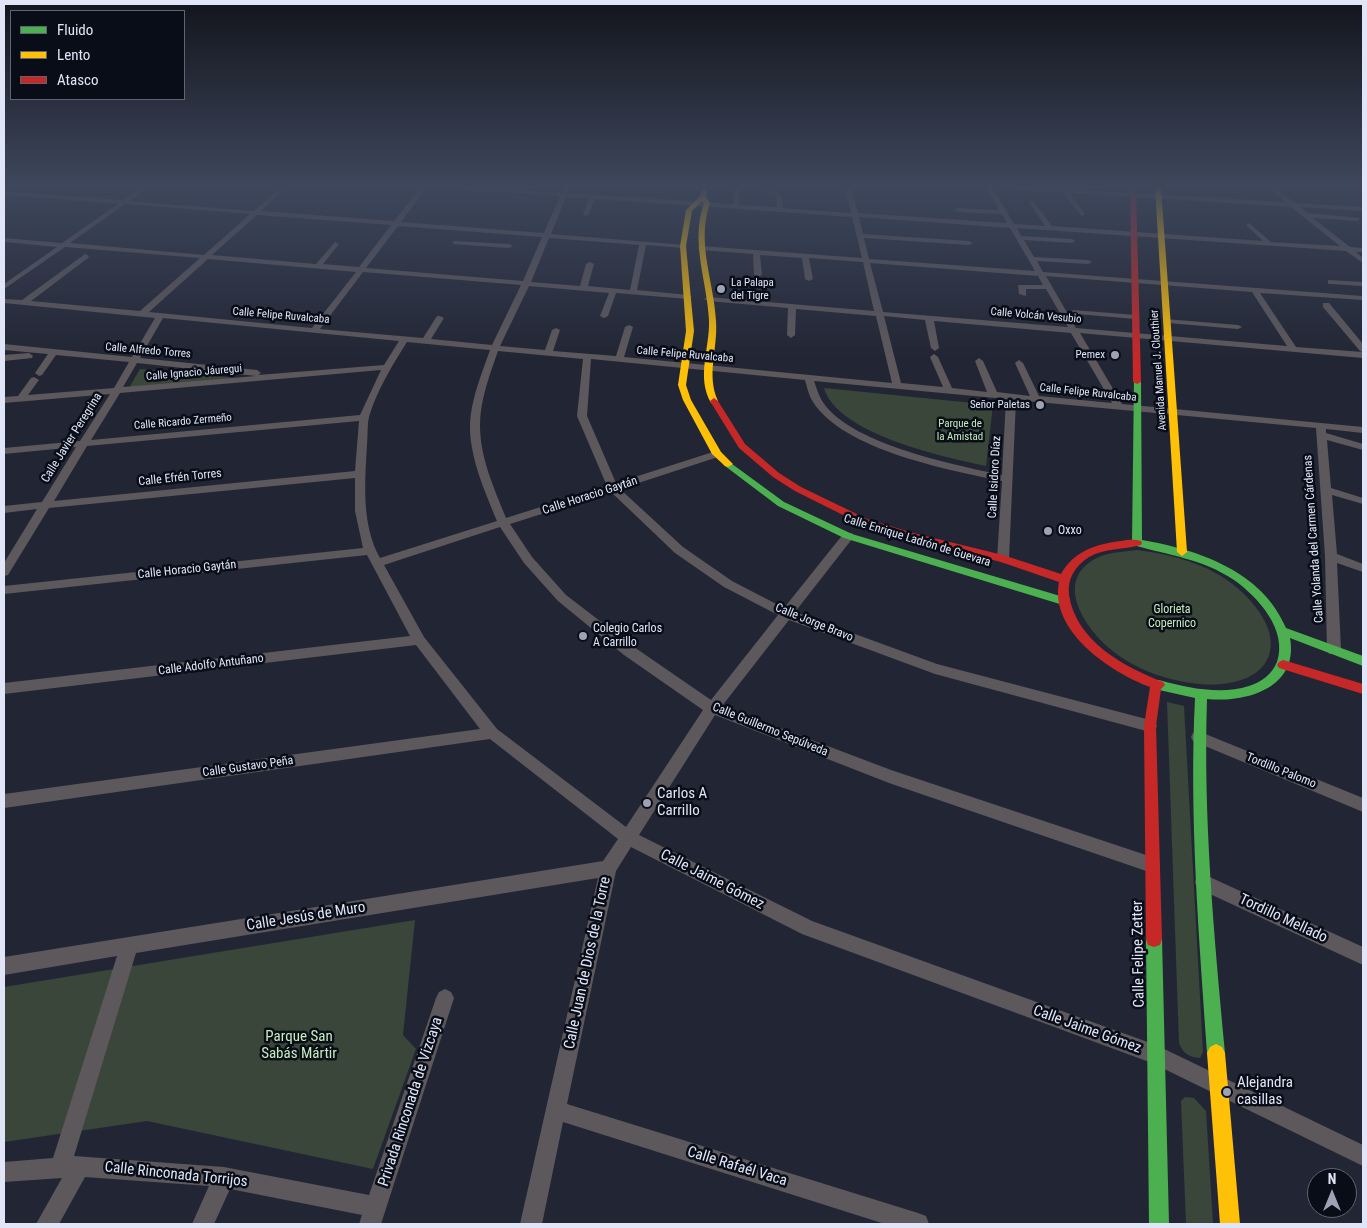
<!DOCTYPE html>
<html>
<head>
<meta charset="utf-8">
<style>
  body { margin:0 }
  #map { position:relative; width:1367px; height:1228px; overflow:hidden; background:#222634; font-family:"Roboto Condensed",sans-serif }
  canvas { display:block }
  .frame { position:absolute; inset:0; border:5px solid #e0e6f7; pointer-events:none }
  .legend { position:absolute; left:10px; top:10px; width:175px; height:90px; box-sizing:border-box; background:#090d18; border:1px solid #5f6471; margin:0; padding:6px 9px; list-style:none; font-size:15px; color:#e0e6f7 }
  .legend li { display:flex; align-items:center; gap:10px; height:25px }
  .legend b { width:25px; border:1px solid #5f6471 }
  .north { position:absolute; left:1307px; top:1168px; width:50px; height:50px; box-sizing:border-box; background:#090d18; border:1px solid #5f6471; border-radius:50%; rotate:0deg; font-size:14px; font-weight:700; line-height:20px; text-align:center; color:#e0e6f7 }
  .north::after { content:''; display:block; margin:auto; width:18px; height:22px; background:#9ea3b3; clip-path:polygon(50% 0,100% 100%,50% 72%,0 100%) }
</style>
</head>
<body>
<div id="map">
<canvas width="1367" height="1228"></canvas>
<div class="frame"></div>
<ul class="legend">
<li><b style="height:6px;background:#4caf50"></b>Fluido</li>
<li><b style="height:6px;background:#ffc107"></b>Lento</li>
<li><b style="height:6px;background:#c62828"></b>Atasco</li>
</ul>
<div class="north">N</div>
</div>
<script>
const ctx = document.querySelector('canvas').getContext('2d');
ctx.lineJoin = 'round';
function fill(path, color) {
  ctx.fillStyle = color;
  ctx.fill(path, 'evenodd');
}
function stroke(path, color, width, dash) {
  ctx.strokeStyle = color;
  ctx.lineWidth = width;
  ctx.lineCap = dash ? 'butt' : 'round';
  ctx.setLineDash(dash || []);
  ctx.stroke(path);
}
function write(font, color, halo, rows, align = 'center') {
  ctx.font = font + ' "Roboto Condensed",sans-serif';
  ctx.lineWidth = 5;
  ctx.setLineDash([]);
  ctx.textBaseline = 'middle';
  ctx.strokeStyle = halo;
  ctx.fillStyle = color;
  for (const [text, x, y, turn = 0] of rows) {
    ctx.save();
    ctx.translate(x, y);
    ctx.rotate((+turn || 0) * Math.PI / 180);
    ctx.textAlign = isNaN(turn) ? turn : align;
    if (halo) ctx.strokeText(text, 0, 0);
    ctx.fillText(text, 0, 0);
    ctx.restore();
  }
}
fill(new Path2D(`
  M 140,369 L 237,378 L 129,388 Z
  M 824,388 L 993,405 L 986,466 C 944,457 837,434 824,388 Z
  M 1137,550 C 1176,555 1216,566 1244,594 C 1296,645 1268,690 1199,684 C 1168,681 1133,669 1109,648 C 1085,627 1055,583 1093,560 C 1106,552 1123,552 1137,550 Z
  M 1167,702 L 1184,706 L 1203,1052 L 1200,1058 C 1188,1057 1183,1053 1179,1043 Z
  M 415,920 L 403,1035 L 416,1049 L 373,1169 L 147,1121 L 4,1142 L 4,987 Z
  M 1185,1097 L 1194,1098 L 1206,1111 L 1213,1224 L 1186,1224 L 1181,1101 Z`), '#3a463a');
fill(new Path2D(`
  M 142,187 L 149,187 L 130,201 L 254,211 L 281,187 L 287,187 L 261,211 L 394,221 L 421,187 L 427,187 L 401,222 L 544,233 L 560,196 L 454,189 L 451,187 L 476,187 L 562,193 L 564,187 L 570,187 L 568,193 L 733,204 L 734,189 L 737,187 L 740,189 L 739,205 L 777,207 L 776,196 L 764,193 L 766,190 L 781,194 L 783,208 L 851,213 L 845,187 L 851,187 L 858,213 L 1007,223 L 1002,214 L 957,212 L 954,210 L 957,208 L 999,210 L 986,187 L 992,187 L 1014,224 L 1045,226 L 1029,202 L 1032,200 L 1052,226 L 1263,241 L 1247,226 L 1246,225 L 1249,223 L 1271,242 L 1340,246 L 1291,207 L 1069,193 L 1085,214 L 1082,216 L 1062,192 L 1004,189 L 1001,187 L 1059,188 L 1058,187 L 1064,187 L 1066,189 L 1286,202 L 1268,187 L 1274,187 L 1295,203 L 1363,207 L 1363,211 L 1300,207 L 1308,213 L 1359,218 L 1359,220 L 1357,221 L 1313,218 L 1350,247 L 1363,248 L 1363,252 L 1356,252 L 1363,258 L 1363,263 L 1346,251 L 1017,228 L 1021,236 L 1072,239 L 1075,241 L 1072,243 L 1024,240 L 1034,257 L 1088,260 L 1092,262 L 1088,264 L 1037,261 L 1043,272 L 1363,296 L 1363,300 L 1260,293 L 1296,347 L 1363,352 L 1363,358 L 1080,333 L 1122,404 L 1363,427 L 1363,433 L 1326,429 L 1326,433 L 1363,444 L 1363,450 L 1327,440 L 1331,488 L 1363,498 L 1363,504 L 1332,495 L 1337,554 L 1363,564 L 1363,572 L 1337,563 L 1341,650 L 1339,654 L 1329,654 L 1327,650 L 1325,556 L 1316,428 L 1016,400 L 1009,559 L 1003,563 L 997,559 L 1002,481 C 948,470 844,450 813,402 C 809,396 807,387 805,380 L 591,359 L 587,416 L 616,483 L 713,452 L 721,452 L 721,456 L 620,489 L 683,547 L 732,581 L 784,608 L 844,533 L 852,533 L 854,536 L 852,539 L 795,612 L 937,664 L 1150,720 L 1155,722 L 1157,726 L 1155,730 L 1150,732 L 935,674 L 789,620 L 722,706 L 891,770 L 1158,859 L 1160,865 L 1158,871 L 1152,873 L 889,783 L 715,715 L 639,835 L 812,921 L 1156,1045 L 1363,1145 L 1363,1166 L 1152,1063 L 802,934 L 631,847 L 616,871 L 567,1104 L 918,1213 L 926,1216 L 929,1224 L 885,1224 L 563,1122 L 542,1224 L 520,1224 L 598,878 L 136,953 L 74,1156 L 224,1167 L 369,1195 L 436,998 L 439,992 L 445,989 L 451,992 L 454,998 L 381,1224 L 359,1224 L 362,1215 L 230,1189 L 214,1224 L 192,1224 L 209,1186 L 85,1177 L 59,1224 L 36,1224 L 62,1178 L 4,1182 L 4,1162 L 53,1158 L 117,956 L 4,975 L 4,957 L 603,861 L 618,839 L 490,739 L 4,808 L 4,794 L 480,729 L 416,645 L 4,694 L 4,683 L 410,636 L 367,555 L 4,594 L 4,586 L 363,548 L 355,511 L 355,478 L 49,508 L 8,575 L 4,576 L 4,563 L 37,509 L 4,513 L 4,506 L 42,502 L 76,447 L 4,454 L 4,448 L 80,441 L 110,394 L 4,403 L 4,397 L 18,396 L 31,378 L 34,377 L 39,380 L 28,395 L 114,388 L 129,362 L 56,355 L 42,375 L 39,376 L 35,373 L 48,354 L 4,350 L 4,344 L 132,357 L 155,318 L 4,303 L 4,299 L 22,300 L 85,254 L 89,256 L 88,258 L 31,301 L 140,311 L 200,258 L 65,247 L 4,289 L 4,284 L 57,247 L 4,242 L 4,238 L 62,243 L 118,204 L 4,195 L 4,191 L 123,200 ZM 566,197 L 589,198 L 583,214 L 586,216 L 589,214 L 595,199 L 852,217 L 862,258 L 701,246 L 697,248 L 701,250 L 753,254 L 754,275 L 758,277 L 762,275 L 760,255 L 802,258 L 805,279 L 809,281 L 813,279 L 809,258 L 863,262 L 874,311 L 708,297 L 704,299 L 708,301 L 788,308 L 787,335 L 791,338 L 795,335 L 796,309 L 876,316 L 892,383 L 624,357 L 633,327 L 629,325 L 625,327 L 616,356 L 553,351 L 560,330 L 556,328 L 552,330 L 545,350 L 500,346 L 529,286 L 609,293 L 600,316 L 604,318 L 608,316 L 616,293 L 688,299 L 692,297 L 688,295 L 637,290 L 646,245 L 683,248 L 687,246 L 685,245 L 551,234 ZM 125,204 L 250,214 L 204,255 L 70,243 ZM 257,215 L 391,225 L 359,267 L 323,264 L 339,244 L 335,242 L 316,264 L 212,255 ZM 859,217 L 1010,228 L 1035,271 L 869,259 L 864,238 L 969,245 L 973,243 L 969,241 L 863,234 ZM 398,226 L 542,237 L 523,281 L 366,268 ZM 549,238 L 639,245 L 630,290 L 588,286 L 594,264 L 590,262 L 586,264 L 580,286 L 531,282 ZM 208,259 L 356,272 L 312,328 L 149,312 ZM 870,263 L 1038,276 L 1043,285 L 1018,285 L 1019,294 L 1026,296 L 1026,289 L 1046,289 L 1068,327 L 883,312 ZM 363,272 L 521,285 L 492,345 L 431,339 L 444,318 L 440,316 L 437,316 L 423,338 L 320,329 ZM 1046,276 L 1252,292 L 1287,346 L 1076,328 ZM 884,316 L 925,320 L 931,348 L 935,351 L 939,348 L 934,321 L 1071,333 L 1112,403 L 1039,396 L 1023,363 L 1019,360 L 1015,363 L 1030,396 L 997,392 L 983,361 L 979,358 L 975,361 L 987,392 L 952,388 L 938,357 L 934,354 L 930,357 L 943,387 L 901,383 ZM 163,318 L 399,341 L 384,365 L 258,375 L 261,373 L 257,370 L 140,358 ZM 407,342 L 490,350 C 482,373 471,399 470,424 C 469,456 485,492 497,521 L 380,558 C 361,524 365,482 367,444 C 368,436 367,426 369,417 C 376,392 393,364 407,342 ZM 498,351 L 583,359 L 577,416 L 607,486 L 506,518 C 494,488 480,458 480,425 C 480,400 490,374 498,351 ZM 137,363 L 256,376 L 123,387 ZM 381,370 L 360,415 L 91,440 L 120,393 ZM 814,381 L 1006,399 L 1002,475 C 955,465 845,443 821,399 C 818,394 816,386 814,381 ZM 359,421 L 355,471 L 54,501 L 87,446 ZM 611,492 L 675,553 L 724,587 L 778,615 L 711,700 L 634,647 L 566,595 L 532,557 L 510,524 ZM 500,527 L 524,563 L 558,601 L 624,655 L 703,710 L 626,827 L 497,729 L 424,637 L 384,565 Z
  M 633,187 L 655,187 L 656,188 L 653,190 Z
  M 455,241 L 509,244 L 513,246 L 509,248 L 453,244 L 453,242 Z
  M 1328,280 L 1363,282 L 1363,286 L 1331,284 L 1328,284 Z
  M 1323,303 L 1329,303 L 1363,344 L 1363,352 L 1360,351 L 1323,307 Z
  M 1073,310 L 1136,315 L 1140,317 L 1136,319 L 1076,314 L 1072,312 Z
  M 1165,319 L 1238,325 L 1242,327 L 1238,329 L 1168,323 L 1164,321 Z
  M 29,353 L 33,356 L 32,358 L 4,361 L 4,355 Z
  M 1198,731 L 1363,798 L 1363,812 L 1193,741 L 1191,737 L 1193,733 Z
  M 1203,874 L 1363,947 L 1363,965 L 1197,888 L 1195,882 L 1197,876 Z`), '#5d585c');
fill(new Path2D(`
  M 1134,380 L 1141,382 L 1142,540 C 1199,550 1262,571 1286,628 L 1363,656 L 1363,666 L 1290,638 C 1299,688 1246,703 1207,699 C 1203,818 1214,935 1225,1053 L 1222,1059 L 1216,1062 L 1210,1059 L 1207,1053 C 1199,935 1189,817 1195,698 L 1159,690 L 1155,688 L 1153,685 L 1155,682 L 1159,680 C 1187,688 1221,695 1249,686 C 1262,682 1272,674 1277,662 C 1288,630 1258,597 1234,580 C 1203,559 1168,555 1133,545 L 1132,543 Z
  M 728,461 L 784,502 L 852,534 L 1067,598 L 1069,601 L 1063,605 L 844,538 L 778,506 L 725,466 L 723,464 Z
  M 1154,931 L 1160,933 L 1162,939 L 1169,1224 L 1149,1224 L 1146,939 L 1148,933 Z`), '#4caf50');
fill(new Path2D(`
  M 1155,187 L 1161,187 L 1187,552 L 1182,556 L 1177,552 Z
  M 704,189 L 707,191 L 706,197 L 710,203 C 696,243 714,281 716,321 C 718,349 706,375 718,401 L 714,404 L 711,403 C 696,377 710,348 709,320 C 707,280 690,242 704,203 L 702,201 L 692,211 L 686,246 L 694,331 L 686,385 L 691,400 L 721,452 L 733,464 L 728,467 L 725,466 L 712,454 L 683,400 L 678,385 L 686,331 L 680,246 L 686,210 L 700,196 L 701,191 Z
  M 1216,1044 L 1222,1047 L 1225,1053 L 1240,1224 L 1220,1224 L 1207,1053 L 1210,1047 Z`), '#ffc107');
fill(new Path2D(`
  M 1130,187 L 1136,187 L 1141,382 L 1137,384 L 1133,382 Z
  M 714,398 L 718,401 L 745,444 L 779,473 L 801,487 L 867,519 L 913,533 L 1003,555 L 1061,574 C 1074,551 1096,544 1121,541 C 1127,540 1134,539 1141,541 L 1142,543 L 1141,545 C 1123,550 1105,548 1089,557 C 1075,566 1067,579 1069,595 C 1076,641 1124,667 1163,682 L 1165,685 L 1161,689 L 1156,726 L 1162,939 L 1160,945 L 1154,947 L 1148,945 L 1146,939 L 1144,726 L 1150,687 C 1110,672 1049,631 1059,582 L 1001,562 L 911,539 L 859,523 L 795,491 L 773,477 L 739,448 L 710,401 Z
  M 1283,660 L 1363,684 L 1363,694 L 1279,668 L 1277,665 L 1279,662 Z`), '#c62828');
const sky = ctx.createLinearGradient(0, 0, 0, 359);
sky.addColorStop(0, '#13151d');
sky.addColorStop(0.52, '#3e475c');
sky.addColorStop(1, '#3e475c00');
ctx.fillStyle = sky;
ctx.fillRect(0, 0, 1367, 359);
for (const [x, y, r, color] of [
  [721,289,5,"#9ea3b3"],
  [1115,355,5,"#9ea3b3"],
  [1040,405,5,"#9ea3b3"],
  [1048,531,5,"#9ea3b3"],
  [583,636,5,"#9ea3b3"],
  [647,803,5,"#9ea3b3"],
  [1227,1092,5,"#9ea3b3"]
]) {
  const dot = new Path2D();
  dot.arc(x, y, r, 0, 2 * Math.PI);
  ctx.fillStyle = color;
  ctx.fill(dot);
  stroke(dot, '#090d18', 2);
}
write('11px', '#e0e6f7', '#090d18', [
  ["La Palapa",731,283,"left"],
  ["del Tigre",731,296,"left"],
  ["Pemex",1105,355],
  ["Señor Paletas",1030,405]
], 'right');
write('11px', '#e0e6f7', '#090d18', [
  ["Calle Felipe Ruvalcaba",281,316,5],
  ["Calle Volcán Vesubio",1036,316,5],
  ["Calle Alfredo Torres",148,351,5],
  ["Calle Felipe Ruvalcaba",685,355,5],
  ["Avenida Manuel J. Clouthier",1159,370,-94],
  ["Calle Ignacio Jáuregui",194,373,-5],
  ["Calle Felipe Ruvalcaba",1088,393,6],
  ["Calle Ricardo Zermeño",183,422,-5]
]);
write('11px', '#c5eebb', '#090d18', [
  ["Parque de",960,424],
  ["la Amistad",960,437]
]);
write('12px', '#e0e6f7', '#090d18', [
  ["Calle Javier Peregrina",72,438,-58],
  ["Calle Isidoro Díaz",995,477,-87],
  ["Calle Efrén Torres",180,478,-6],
  ["Calle Horacio Gaytán",590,496,-18],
  ["Calle Yolanda del Carmen Cárdenas",1314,539,-94],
  ["Calle Enrique Ladrón de Guevara",917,541,17],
  ["Calle Horacio Gaytán",187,570,-6],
  ["Calle Jorge Bravo",814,623,22],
  ["Calle Adolfo Antuñano",211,665,-7],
  ["Calle Guillermo Sepúlveda",770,730,22],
  ["Calle Gustavo Peña",248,767,-8],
  ["Tordillo Palomo",1281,771,22]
]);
write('12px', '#e0e6f7', '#090d18', [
  ["Oxxo",1058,531],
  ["Colegio Carlos",593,629],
  ["A Carrillo",593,643]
], 'left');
write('12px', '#c5eebb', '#090d18', [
  ["Glorieta",1172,610],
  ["Copernico",1172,624]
]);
write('15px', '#e0e6f7', '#090d18', [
  ["Carlos A",657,794],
  ["Carrillo",657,811],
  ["Alejandra",1237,1083],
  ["casillas",1237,1100]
], 'left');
write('15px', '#e0e6f7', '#090d18', [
  ["Calle Jaime Gómez",712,880,27],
  ["Calle Jesús de Muro",306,917,-9],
  ["Tordillo Mellado",1283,919,25],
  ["Calle Felipe Zetter",1139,954,-91],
  ["Calle Juan de Dios de la Torre",588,963,-78],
  ["Calle Jaime Gómez",1087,1030,20],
  ["Privada Rinconada de Vizcaya",411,1102,-72],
  ["Calle Rafaél Vaca",737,1167,17],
  ["Calle Rinconada Torrijos",176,1175,6]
]);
write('15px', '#c5eebb', '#090d18', [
  ["Parque San",299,1037],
  ["Sabás Mártir",299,1054]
]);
</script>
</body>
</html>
